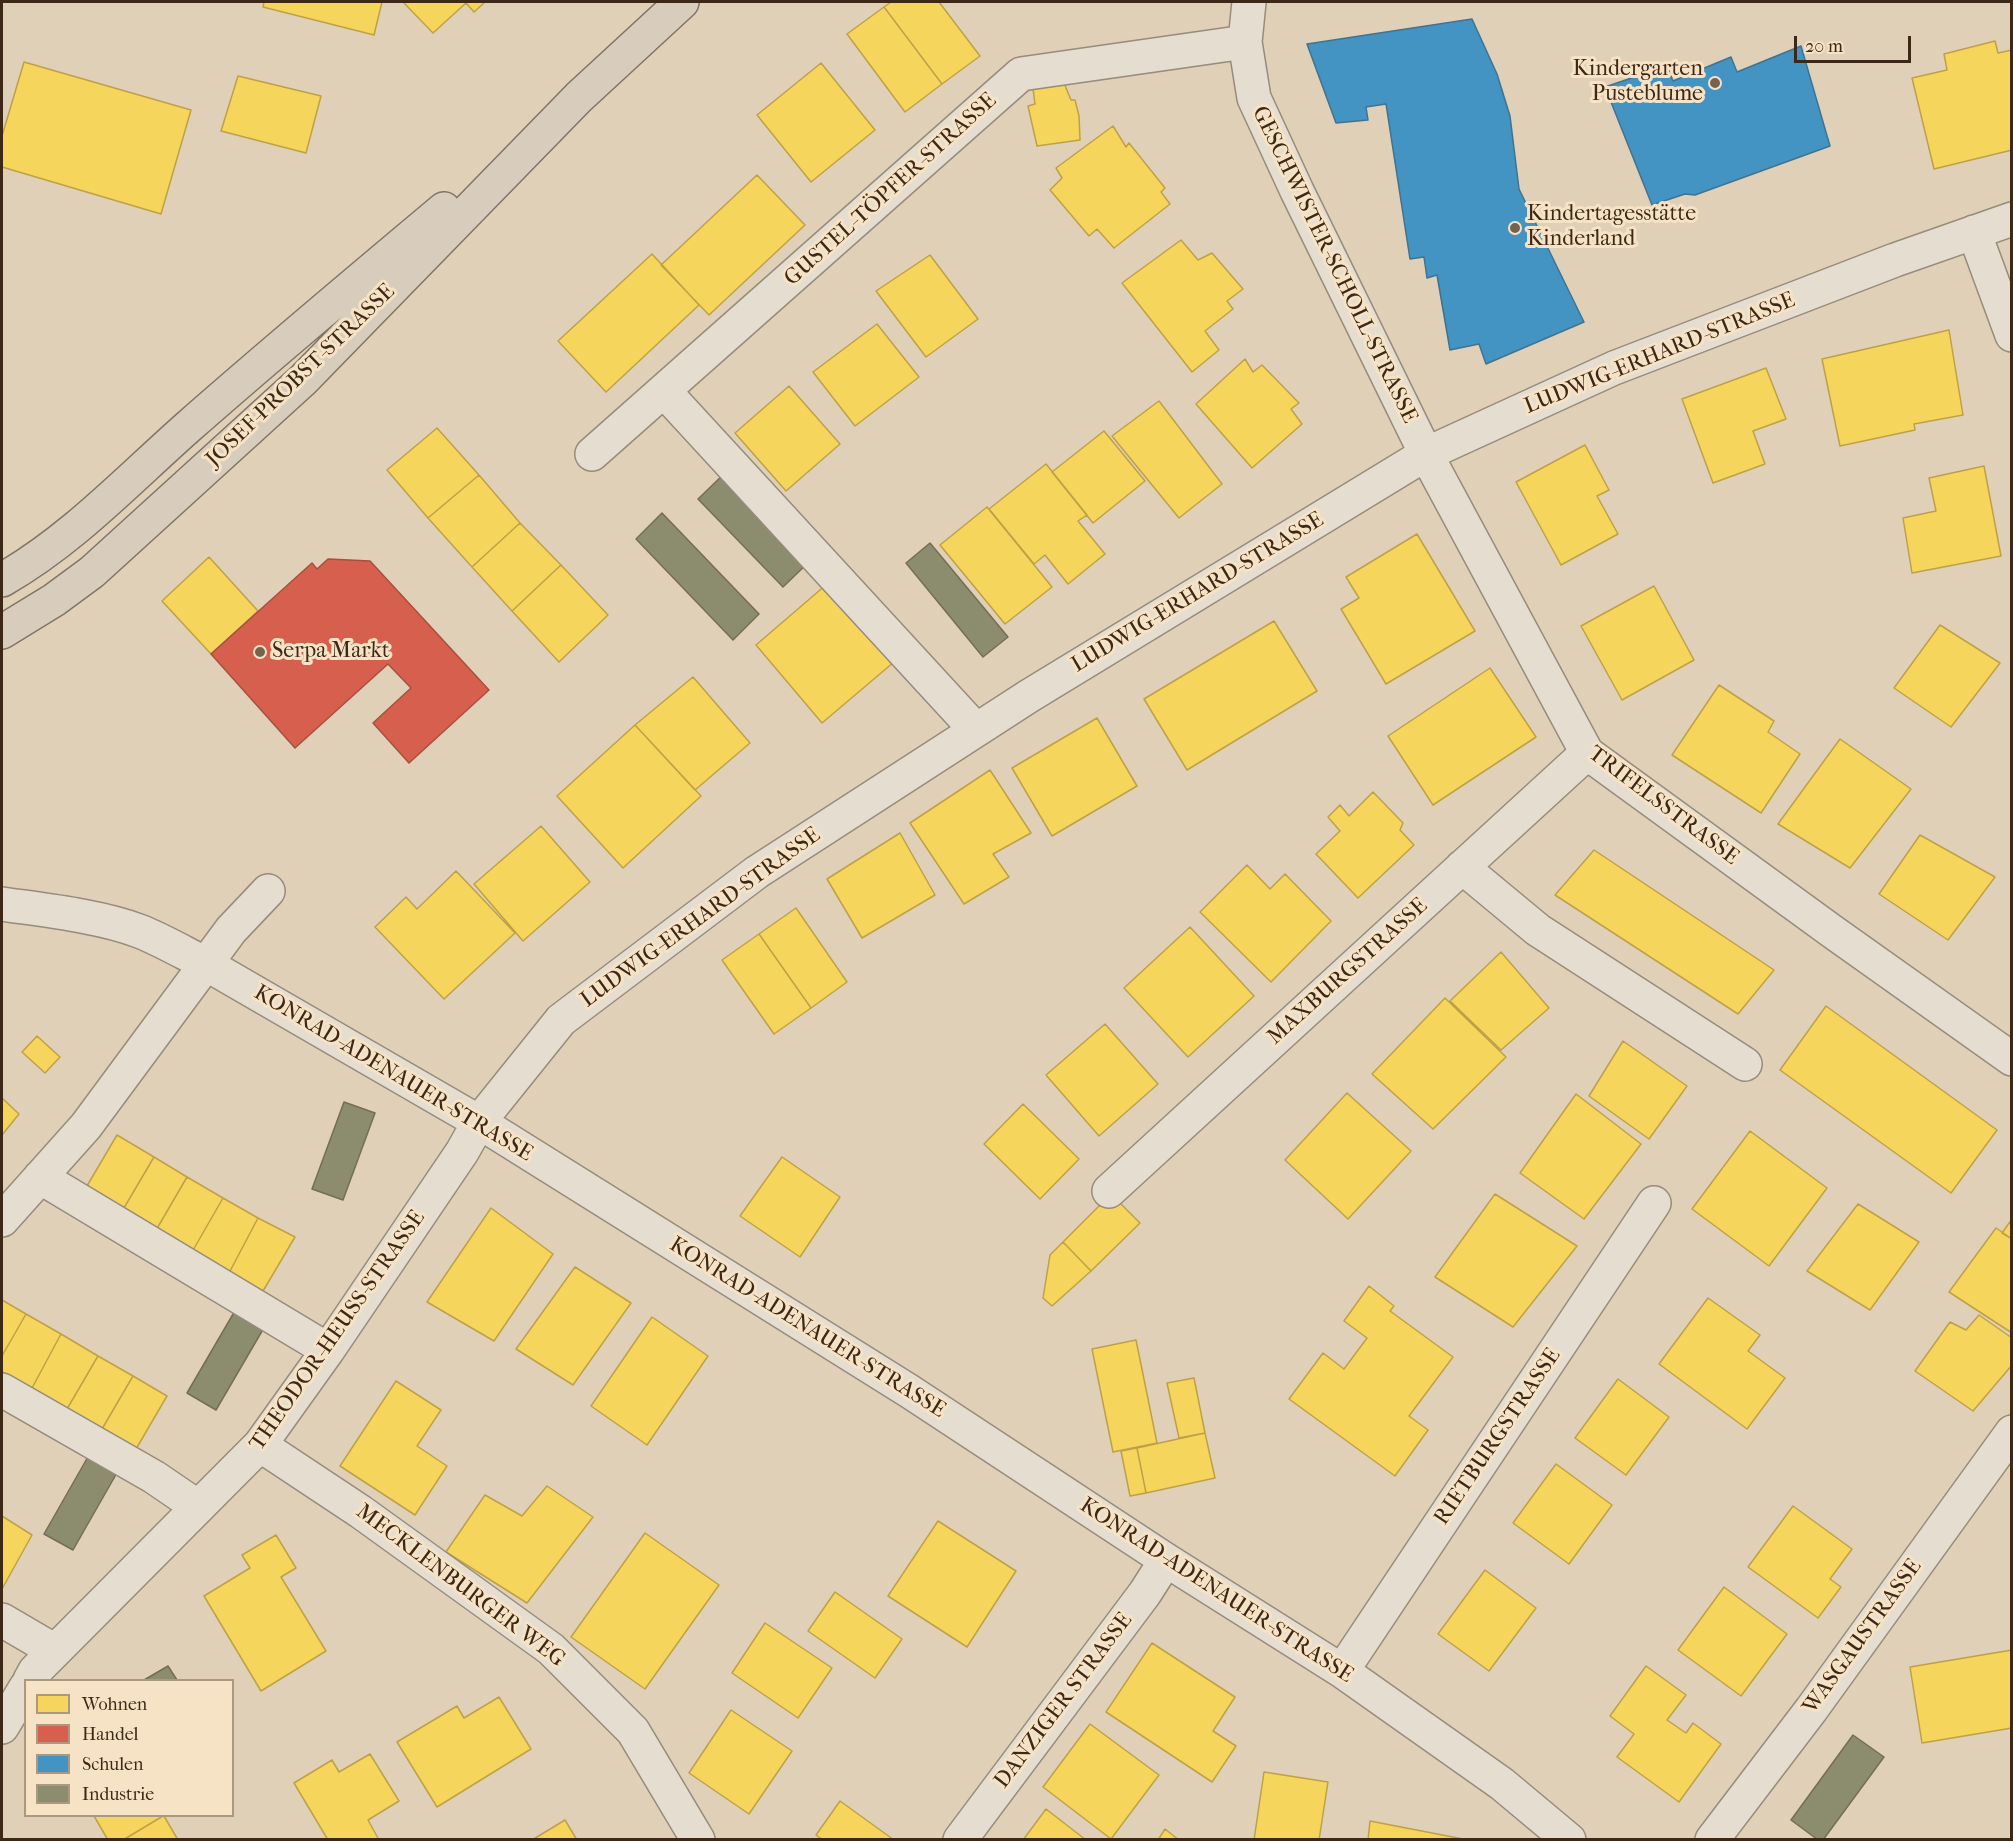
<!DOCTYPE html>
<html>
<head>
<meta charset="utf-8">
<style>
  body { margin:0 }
  #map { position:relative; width:2013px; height:1841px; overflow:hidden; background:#e0d0b7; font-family:"IM FELL French Canon",serif }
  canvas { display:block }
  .frame { position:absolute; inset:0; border:3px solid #3d2817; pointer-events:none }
  .legend { position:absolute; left:24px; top:1679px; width:210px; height:138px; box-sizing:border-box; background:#f6e2c5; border:2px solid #ac987f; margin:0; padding:8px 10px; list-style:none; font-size:18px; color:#3d2817 }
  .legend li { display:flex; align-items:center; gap:12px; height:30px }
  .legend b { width:30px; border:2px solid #ac987f }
  .scale { position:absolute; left:1794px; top:36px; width:117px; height:27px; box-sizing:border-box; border:3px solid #3d2817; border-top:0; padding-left:8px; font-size:18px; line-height:21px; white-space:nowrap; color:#3d2817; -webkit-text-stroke:4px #f6e2c5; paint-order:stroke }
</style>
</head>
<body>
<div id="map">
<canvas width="2013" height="1841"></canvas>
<div class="frame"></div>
<ul class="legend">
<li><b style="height:16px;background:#f6d55c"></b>Wohnen</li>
<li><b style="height:16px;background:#d6604d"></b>Handel</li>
<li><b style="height:16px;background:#4393c3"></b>Schulen</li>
<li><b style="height:16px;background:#8c8c6e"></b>Industrie</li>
</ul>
<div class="scale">20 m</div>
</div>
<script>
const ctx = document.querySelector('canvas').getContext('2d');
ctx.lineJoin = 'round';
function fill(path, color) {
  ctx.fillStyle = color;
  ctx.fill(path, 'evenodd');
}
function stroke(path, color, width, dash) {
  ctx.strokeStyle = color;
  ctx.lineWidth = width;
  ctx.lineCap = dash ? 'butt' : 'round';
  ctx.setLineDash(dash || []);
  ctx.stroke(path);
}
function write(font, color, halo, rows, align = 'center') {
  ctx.font = font + ' "IM FELL French Canon",serif';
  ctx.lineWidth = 6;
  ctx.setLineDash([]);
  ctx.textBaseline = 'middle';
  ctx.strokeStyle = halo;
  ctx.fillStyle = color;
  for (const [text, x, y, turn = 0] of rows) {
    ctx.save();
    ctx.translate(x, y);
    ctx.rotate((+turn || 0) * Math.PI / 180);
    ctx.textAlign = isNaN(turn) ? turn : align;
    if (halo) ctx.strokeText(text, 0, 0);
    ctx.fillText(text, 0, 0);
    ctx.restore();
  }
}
const homes = new Path2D(`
  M 264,2 L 382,2 L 374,35 L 263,7 Z
  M 403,2 L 485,2 L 474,12 L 466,3 L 433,33 Z
  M 891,2 L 939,2 L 980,56 L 942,84 L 884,7 Z
  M 884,7 L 942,84 L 905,112 L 847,34 Z
  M 1995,41 L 1998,53 L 2012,50 L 2012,150 L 1934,169 L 1912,78 L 1947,70 L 1944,54 Z
  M 24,62 L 191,110 L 161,214 L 2,167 L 2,136 Z
  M 821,63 L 875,130 L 811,182 L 757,115 Z
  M 238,76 L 321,96 L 306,153 L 221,131 Z
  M 1064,83 L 1071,100 L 1075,100 L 1079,116 L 1080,140 L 1037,146 L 1028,106 L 1035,104 L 1033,89 Z
  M 1113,126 L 1126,147 L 1129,143 L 1165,188 L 1161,192 L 1170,204 L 1114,248 L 1097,229 L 1089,236 L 1050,190 L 1062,178 L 1056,168 Z
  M 757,175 L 805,225 L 709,315 L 661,265 Z
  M 1181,240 L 1198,260 L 1212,253 L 1243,289 L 1227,301 L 1233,309 L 1205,331 L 1219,350 L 1192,372 L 1122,283 Z
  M 652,254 L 699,305 L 606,392 L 558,341 Z
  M 930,255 L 978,319 L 926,357 L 876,291 Z
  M 877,324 L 919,377 L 855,426 L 813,372 Z
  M 1949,330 L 1963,415 L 1914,424 L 1915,430 L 1840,446 L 1822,359 Z
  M 1245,359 L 1253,372 L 1262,365 L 1299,403 L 1291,409 L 1302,424 L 1252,468 L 1196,404 Z
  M 1766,368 L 1786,419 L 1753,431 L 1765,464 L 1713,483 L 1682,399 Z
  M 789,386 L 840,444 L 786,491 L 735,433 Z
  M 1159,401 L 1222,484 L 1179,518 L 1112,436 Z
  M 437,428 L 479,475 L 428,518 L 387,470 Z
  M 1104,431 L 1145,481 L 1093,523 L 1052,472 Z
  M 1585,445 L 1609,490 L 1597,496 L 1618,534 L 1561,565 L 1516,482 Z
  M 1046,464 L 1087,515 L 1078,521 L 1105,554 L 1068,584 L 1045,555 L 1034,564 L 989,509 Z
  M 1984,466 L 2001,556 L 1912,573 L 1903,518 L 1936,511 L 1929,478 Z
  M 479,475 L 520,523 L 472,567 L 428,518 Z
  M 987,507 L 1052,587 L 1005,624 L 940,545 Z
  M 520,523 L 561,565 L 512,611 L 472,567 Z
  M 1417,534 L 1475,631 L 1386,684 L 1341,609 L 1359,598 L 1346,577 Z
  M 209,557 L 258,611 L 211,654 L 162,601 Z
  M 561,565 L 608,615 L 559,662 L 512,611 Z
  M 827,584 L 894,662 L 822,723 L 756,645 Z
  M 1654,586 L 1694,660 L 1622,700 L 1581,626 Z
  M 1274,621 L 1317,691 L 1187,770 L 1144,699 Z
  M 1940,625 L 2000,663 L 1951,727 L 1894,688 Z
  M 1490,668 L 1536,737 L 1433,805 L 1388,736 Z
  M 693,677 L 750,743 L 695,790 L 635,725 Z
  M 1719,685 L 1774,721 L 1768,732 L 1800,754 L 1761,813 L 1672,755 Z
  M 1097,718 L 1137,786 L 1052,836 L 1012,768 Z
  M 635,725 L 701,796 L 623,868 L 557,796 Z
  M 1840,739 L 1911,789 L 1850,868 L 1778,824 Z
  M 990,770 L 1031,833 L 993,854 L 1009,877 L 964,904 L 910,823 Z
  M 1373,792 L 1403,823 L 1400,830 L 1414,845 L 1358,898 L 1316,854 L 1340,831 L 1328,817 L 1340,805 L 1349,816 Z
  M 541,826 L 590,882 L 523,941 L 474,884 Z
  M 900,833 L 935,895 L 862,938 L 827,879 Z
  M 1920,835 L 1995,877 L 1948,940 L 1879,894 Z
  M 1594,850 L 1774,970 L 1738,1014 L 1555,895 Z
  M 1247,865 L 1270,889 L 1285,874 L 1331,921 L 1271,982 L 1200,912 Z
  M 456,871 L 515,933 L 444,999 L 375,927 L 406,897 L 417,909 Z
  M 796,908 L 847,982 L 811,1008 L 759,934 Z
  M 1190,927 L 1254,996 L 1188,1057 L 1124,988 Z
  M 759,934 L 811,1008 L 774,1034 L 722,960 Z
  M 1501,952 L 1549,1008 L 1501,1050 L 1450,1001 Z
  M 1445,998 L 1506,1057 L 1433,1129 L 1372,1074 Z
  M 1826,1006 L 1997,1130 L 1951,1193 L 1780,1070 Z
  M 1105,1024 L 1158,1084 L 1099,1136 L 1046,1075 Z
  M 37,1036 L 60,1057 L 45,1073 L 22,1052 Z
  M 1623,1041 L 1687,1086 L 1649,1139 L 1589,1096 Z
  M 1347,1093 L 1411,1151 L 1348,1219 L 1285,1160 Z
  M 1576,1094 L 1641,1144 L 1584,1219 L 1520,1173 Z
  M 2,1098 L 19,1114 L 2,1135 Z
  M 1023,1104 L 1079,1159 L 1040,1199 L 984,1144 Z
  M 1750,1131 L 1827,1188 L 1769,1266 L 1692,1209 Z
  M 117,1135 L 154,1157 L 121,1213 L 84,1191 Z
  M 154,1157 L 187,1177 L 155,1232 L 121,1213 Z
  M 782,1157 L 840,1197 L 800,1257 L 740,1216 Z
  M 187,1177 L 223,1198 L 192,1252 L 155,1232 Z
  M 1111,1194 L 1140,1223 L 1091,1271 L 1063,1242 Z
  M 1495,1194 L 1577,1246 L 1513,1327 L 1435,1277 Z
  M 223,1198 L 258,1218 L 229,1273 L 192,1252 Z
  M 1858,1204 L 1919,1242 L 1870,1310 L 1807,1271 Z
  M 491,1208 L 553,1254 L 494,1341 L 427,1302 Z
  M 258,1218 L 295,1237 L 263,1291 L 229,1273 Z
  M 2012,1219 L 2012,1239 L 2002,1233 Z
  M 1996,1228 L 2012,1239 L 2012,1333 L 1949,1292 Z
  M 1063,1242 L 1091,1271 L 1052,1306 L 1043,1298 L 1050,1255 Z
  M 575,1267 L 631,1303 L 573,1385 L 516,1349 Z
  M 1369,1286 L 1394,1306 L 1390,1311 L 1453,1357 L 1409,1416 L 1428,1430 L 1395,1476 L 1289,1399 L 1323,1353 L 1344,1369 L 1367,1338 L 1344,1321 Z
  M 1708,1298 L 1760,1335 L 1748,1351 L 1785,1378 L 1747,1429 L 1659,1364 Z
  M 2,1300 L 26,1314 L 2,1356 Z
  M 26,1314 L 61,1334 L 32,1388 L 2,1372 L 2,1356 Z
  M 1979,1315 L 2012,1338 L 2012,1365 L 1973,1411 L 1915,1371 L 1950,1322 L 1966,1330 Z
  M 652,1317 L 708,1356 L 647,1445 L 591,1406 Z
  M 61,1334 L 98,1356 L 67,1409 L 32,1388 Z
  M 1136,1340 L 1157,1443 L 1113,1452 L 1092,1349 Z
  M 98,1356 L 133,1376 L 102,1429 L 67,1409 Z
  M 133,1376 L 167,1396 L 136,1449 L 102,1429 Z
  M 1194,1378 L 1205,1433 L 1179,1438 L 1167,1383 Z
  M 1618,1379 L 1669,1417 L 1626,1475 L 1575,1438 Z
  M 396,1381 L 441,1410 L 417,1446 L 447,1466 L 415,1515 L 340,1466 Z
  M 1205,1433 L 1215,1478 L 1146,1493 L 1137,1448 Z
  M 1137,1448 L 1146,1493 L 1130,1496 L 1121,1451 Z
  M 1556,1464 L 1612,1505 L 1569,1564 L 1513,1523 Z
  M 547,1486 L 593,1517 L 527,1603 L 446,1552 L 485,1495 L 522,1516 Z
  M 1793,1506 L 1852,1549 L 1830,1579 L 1841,1587 L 1818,1618 L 1748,1567 Z
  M 2,1516 L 32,1535 L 2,1589 Z
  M 938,1521 L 1016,1571 L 967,1647 L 888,1596 Z
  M 645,1533 L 719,1585 L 645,1689 L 571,1637 Z
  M 276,1535 L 296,1568 L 281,1577 L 326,1651 L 261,1691 L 204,1596 L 250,1568 L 242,1555 Z
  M 1485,1570 L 1536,1608 L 1489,1671 L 1438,1634 Z
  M 1724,1587 L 1787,1634 L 1741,1696 L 1678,1650 Z
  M 835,1592 L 902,1639 L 875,1678 L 808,1631 Z
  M 765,1623 L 832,1668 L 798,1718 L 732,1673 Z
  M 1152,1643 L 1235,1697 L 1213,1731 L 1236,1746 L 1212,1782 L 1106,1712 Z
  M 2012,1650 L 2012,1728 L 1922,1743 L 1910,1667 Z
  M 1646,1666 L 1686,1695 L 1667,1720 L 1686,1733 L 1693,1723 L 1721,1744 L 1679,1802 L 1617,1757 L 1634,1734 L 1610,1716 Z
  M 499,1697 L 531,1749 L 437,1807 L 397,1742 L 457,1706 L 464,1718 Z
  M 731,1710 L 792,1751 L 749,1814 L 689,1773 Z
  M 1090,1724 L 1159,1775 L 1111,1839 L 1043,1787 Z
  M 370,1754 L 399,1801 L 368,1820 L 379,1840 L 328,1840 L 294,1783 L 332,1760 L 339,1772 Z
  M 1264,1772 L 1328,1782 L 1319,1840 L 1254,1840 Z
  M 840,1801 L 894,1840 L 823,1840 L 816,1835 Z
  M 1046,1809 L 1086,1840 L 1023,1840 Z
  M 94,1816 L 163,1816 L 123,1840 L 108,1840 Z
  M 164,1816 L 178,1840 L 123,1840 L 163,1816 Z
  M 565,1820 L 577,1840 L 532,1840 Z
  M 1370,1821 L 1463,1839 L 1463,1840 L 1368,1840 Z
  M 1165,1829 L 1179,1840 L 1158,1840 Z`);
fill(homes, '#f6d55c');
stroke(homes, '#bea147', 1.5);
const shops = new Path2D(`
  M 328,559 L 370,561 L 489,690 L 409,763 L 373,723 L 411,688 L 388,664 L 295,748 L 211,654 L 312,563 L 317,569 Z`);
fill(shops, '#d6604d');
stroke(shops, '#a84f3d', 1.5);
const schools = new Path2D(`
  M 1472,19 L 1497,74 L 1510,116 L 1519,189 L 1584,322 L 1486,364 L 1479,344 L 1450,350 L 1437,275 L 1427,278 L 1424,257 L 1410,259 L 1386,104 L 1366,107 L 1368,120 L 1336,123 L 1307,44 Z
  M 1801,46 L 1830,146 L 1695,195 L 1685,194 L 1652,205 L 1605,87 L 1667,66 L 1673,81 L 1731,57 L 1737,72 Z`);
fill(schools, '#4393c3');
stroke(schools, '#41738f', 1.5);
const industry = new Path2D(`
  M 727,471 L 812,559 L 783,587 L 698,499 Z
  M 662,513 L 759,614 L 733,640 L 636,539 Z
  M 930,543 L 1008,637 L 983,657 L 906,563 Z
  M 344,1102 L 375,1113 L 343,1200 L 312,1189 Z
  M 236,1309 L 265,1326 L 216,1410 L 187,1393 Z
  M 89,1455 L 118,1471 L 73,1550 L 44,1534 Z
  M 168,1666 L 177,1680 L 144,1680 Z
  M 1853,1735 L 1884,1757 L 1823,1840 L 1818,1840 L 1791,1820 Z`);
fill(industry, '#8c8c6e');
stroke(industry, '#746e54', 1.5);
const minor = new Path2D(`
  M 1249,2 L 1245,42 L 1254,98 L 1297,191 L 1426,454 L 1587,753 L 1833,932 L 2012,1059
  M 1974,232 L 2012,335
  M 664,391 L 976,730
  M 592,454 L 1021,74 L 1245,42
  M 1462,867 L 1538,930 L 1745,1064
  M 2,904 C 43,910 100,916 139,931 C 162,940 184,953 206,964 L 479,1122 L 909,1391 L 1166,1560 L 1342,1671 L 1502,1784 L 1569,1840
  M 40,1177 L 328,1350
  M 1109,1191 L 1587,753
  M 2,1220 L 86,1126 L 231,930 L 268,891
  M 2,1390 L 154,1477 L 198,1507
  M 260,1445 L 361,1512 L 551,1649 L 633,1731 L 698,1840
  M 2,1620 L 55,1651
  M 1342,1671 L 1654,1203
  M 30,1680 L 35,1671 L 55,1651 L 260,1445 L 328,1350 L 462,1152 L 479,1122 L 561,1020 L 757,872 L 1029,696 L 1426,454 L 1614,368 L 1895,260 L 2012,219
  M 2,1727 L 26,1687
  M 960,1840 L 1145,1593 L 1166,1560
  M 1712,1840 L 1811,1710 L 2012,1432`);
const major = new Path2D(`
  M 2,580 C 72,540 127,481 188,427 C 272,353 358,281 444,209
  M 2,632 L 54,600 L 92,572 L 303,380 L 579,97 L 682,2`);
stroke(minor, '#978b7b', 36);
stroke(major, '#807466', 36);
stroke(minor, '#e5ddd0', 33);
stroke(major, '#d8cdbc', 33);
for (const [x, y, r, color] of [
  [1715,83,6,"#76634f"],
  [1515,228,6,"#76634f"],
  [260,652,6,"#76634f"]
]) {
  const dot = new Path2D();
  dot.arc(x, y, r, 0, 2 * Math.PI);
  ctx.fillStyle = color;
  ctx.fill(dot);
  stroke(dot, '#f6e2c5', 2);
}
write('22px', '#3d2817', '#f6e2c5', [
  ["Kindergarten",1703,70,"right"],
  ["Pusteblume",1703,95,"right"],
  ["Kindertagesstätte",1527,215],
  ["Kinderland",1527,240],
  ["Serpa Markt",272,652]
], 'left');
write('22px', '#3d2817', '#f6e2c5', [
  ["GUSTEL-TÖPFER-STRASSE",891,190,-42],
  ["GESCHWISTER-SCHOLL-STRASSE",1334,265,64],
  ["LUDWIG-ERHARD-STRASSE",1660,354,-22],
  ["JOSEF-PROBST-STRASSE",301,376,-44],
  ["LUDWIG-ERHARD-STRASSE",1198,593,-31],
  ["TRIFELSSTRASSE",1663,806,37],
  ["LUDWIG-ERHARD-STRASSE",701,918,-36],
  ["MAXBURGSTRASSE",1348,972,-42],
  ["KONRAD-ADENAUER-STRASSE",393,1074,31],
  ["KONRAD-ADENAUER-STRASSE",807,1328,32],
  ["THEODOR-HEUSS-STRASSE",338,1331,-55],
  ["RIETBURGSTRASSE",1498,1437,-56],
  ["MECKLENBURGER WEG",460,1586,37],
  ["KONRAD-ADENAUER-STRASSE",1216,1591,33],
  ["WASGAUSTRASSE",1863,1637,-54],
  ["DANZIGER STRASSE",1064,1701,-53]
]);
</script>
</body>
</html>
